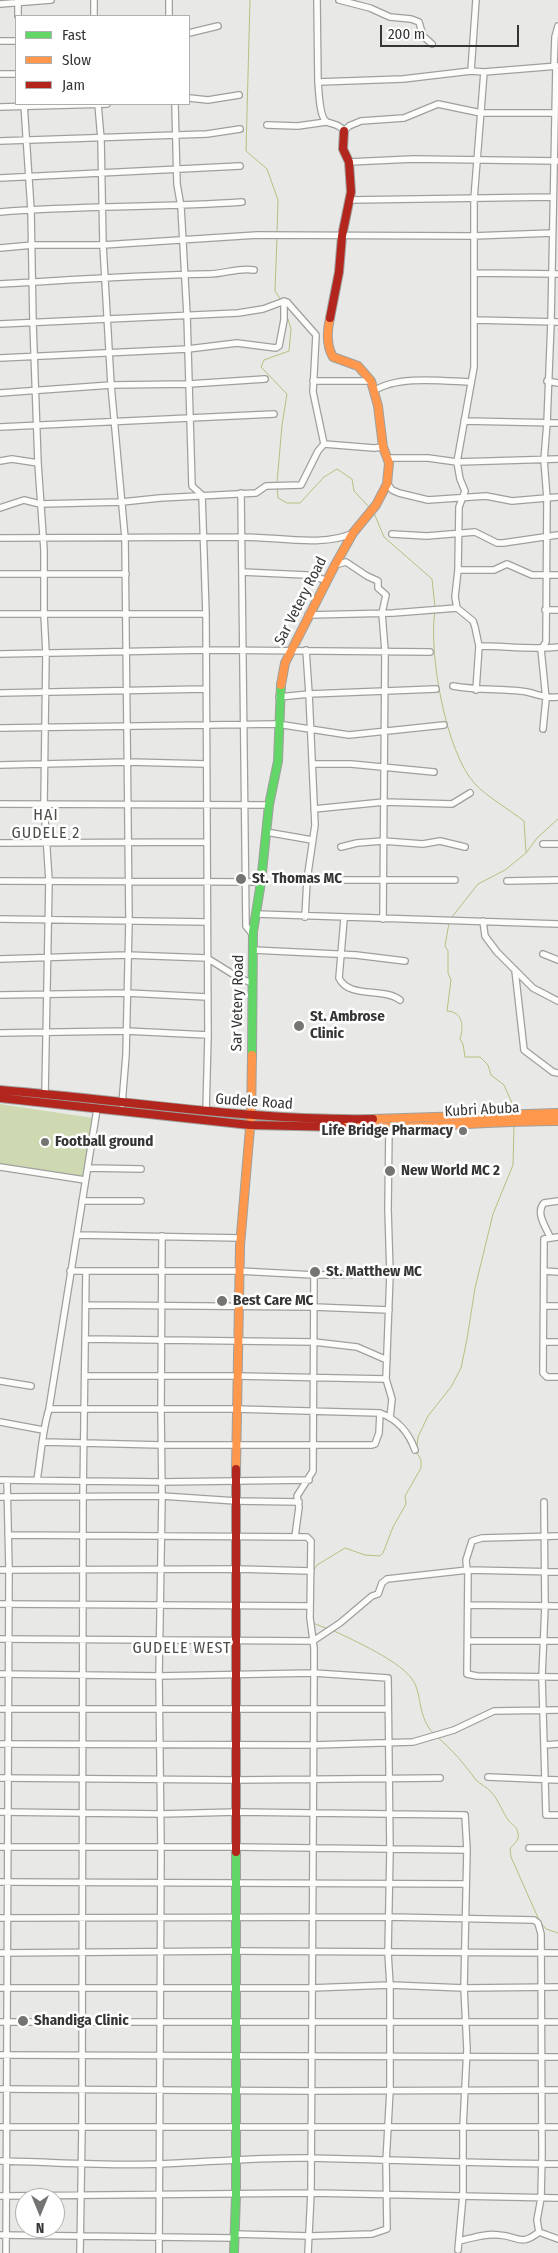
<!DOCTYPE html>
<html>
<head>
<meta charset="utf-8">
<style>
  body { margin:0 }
  #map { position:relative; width:558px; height:2253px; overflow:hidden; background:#e8e9e6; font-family:"Fira Sans Condensed",sans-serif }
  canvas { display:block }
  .legend { position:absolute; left:15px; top:15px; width:175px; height:90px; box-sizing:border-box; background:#fff; border:1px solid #aeafae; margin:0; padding:6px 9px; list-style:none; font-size:15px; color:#353634 }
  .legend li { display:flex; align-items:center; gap:10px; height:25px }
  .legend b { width:25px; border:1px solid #aeafae }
  .north { position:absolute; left:15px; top:2188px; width:50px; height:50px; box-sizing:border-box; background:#fff; border:1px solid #aeafae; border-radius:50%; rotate:180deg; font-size:14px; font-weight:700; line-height:20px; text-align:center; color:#353634 }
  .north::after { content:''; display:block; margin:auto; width:18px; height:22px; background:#747572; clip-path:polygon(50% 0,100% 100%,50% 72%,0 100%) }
  .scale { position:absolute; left:380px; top:25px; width:139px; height:22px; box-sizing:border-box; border:2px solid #353634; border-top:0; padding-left:6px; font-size:15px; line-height:18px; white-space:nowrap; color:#353634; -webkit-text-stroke:4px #fff; paint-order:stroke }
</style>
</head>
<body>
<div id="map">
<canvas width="558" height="2253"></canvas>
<ul class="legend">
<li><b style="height:6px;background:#63d668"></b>Fast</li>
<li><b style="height:6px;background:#ff974d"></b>Slow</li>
<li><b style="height:6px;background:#b3261e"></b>Jam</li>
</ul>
<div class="north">N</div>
<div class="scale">200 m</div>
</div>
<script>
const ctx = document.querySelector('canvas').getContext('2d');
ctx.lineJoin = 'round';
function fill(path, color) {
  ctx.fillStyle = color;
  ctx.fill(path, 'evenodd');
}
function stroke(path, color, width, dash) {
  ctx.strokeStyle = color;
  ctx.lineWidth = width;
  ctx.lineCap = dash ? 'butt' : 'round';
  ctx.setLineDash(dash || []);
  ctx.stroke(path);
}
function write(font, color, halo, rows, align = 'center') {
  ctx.font = font + ' "Fira Sans Condensed",sans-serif';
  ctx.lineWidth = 5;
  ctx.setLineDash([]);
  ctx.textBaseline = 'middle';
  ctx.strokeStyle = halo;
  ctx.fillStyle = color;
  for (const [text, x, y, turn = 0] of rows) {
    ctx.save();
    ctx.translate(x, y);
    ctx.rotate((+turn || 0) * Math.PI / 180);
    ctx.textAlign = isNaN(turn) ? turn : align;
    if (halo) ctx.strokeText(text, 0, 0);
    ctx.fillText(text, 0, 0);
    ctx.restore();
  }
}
fill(new Path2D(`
  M 0,1104 L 93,1118 L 83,1178 L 0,1165 Z`), '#ced9b1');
stroke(new Path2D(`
  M 250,0 L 246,151 L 267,169 L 278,200 L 277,233
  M 277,237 L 275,291 L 281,300
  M 277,483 L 282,425 L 287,394 L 261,367 L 264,360 L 289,351 L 291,329 L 287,316
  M 277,487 L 278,498 L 287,503 L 300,503 L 324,477 L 337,469 L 352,479 L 354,491 L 370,508
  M 374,513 L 384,537 L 432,579 L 435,607
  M 435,611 C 428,652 446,753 475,784 C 486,796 510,810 524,821 L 526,852
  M 452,917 L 478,884 L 505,870 L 526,853 L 537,838 L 558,819
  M 449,923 L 445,946 L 448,951 L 448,973 L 451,980 L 447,1011 C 463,1012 464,1026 460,1039 L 463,1044 L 465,1057 L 480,1057 L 488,1065 L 491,1075 L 504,1085 L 512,1103 L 512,1110
  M 417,1447 L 418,1437 L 428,1416 L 451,1387 L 461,1368 L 467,1339 L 475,1288 L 493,1214 L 513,1165 L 514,1127
  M 313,1571 L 317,1565 L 345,1548 L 365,1555 L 380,1556 L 383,1553 L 393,1527 L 406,1504 L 405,1496 L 421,1468 L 421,1460 L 416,1451
  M 313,1623 L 328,1629
  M 332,1630 C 353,1640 403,1662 414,1682 C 422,1697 418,1717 433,1733
  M 437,1737 C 452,1749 465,1765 476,1780 C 480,1784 487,1787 491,1792 C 499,1800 502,1812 509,1821 C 513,1825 517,1827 518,1833 C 520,1841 513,1844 510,1849 L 511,1857 L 539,1920
  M 541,1923 L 546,1929 L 558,1933`), '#b1c280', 1);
const street = new Path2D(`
  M 18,0 L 18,16
  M 94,0 L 94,16
  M 169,0 L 169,16
  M 317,0 L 318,82 L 403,79 L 471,71 L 484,72 L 558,66
  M 339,0 L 370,8 L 390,17 L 411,19 L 419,22 L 423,36 L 432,44
  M 0,4 L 51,0
  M 189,33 L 218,26
  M 0,41 L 16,41
  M 554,65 L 555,37 L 558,26
  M 471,71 L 476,0
  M 0,74 L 16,74
  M 318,82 C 319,90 319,118 327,122 C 334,125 339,124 344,131 L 349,126 L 361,121 L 404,118 L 438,104 L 481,113 L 555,113
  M 189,98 L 208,100 L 239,95
  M 24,104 L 31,210 L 33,323 L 38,463 L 44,550 L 44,614 L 46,653 L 44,804 L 49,881 L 45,1094
  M 98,104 L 101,139 L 103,245 L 111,385 L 125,538 L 129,920 L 126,1055 L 122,1104
  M 175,104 L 177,184 L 181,207 L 187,315 L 192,486 L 202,495 L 206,614 L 208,1036 L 206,1112
  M 0,107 L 107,104
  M 267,125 L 298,126 L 326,122
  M 0,141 L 207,134 L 240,129
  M 349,162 L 413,159 L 558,161
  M 0,178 L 240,166
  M 350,200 L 553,197
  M 0,212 C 80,205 161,208 242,202
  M 0,248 L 33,245 L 103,245 L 257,235 L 473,236 L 552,233
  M 474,273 L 558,274
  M 0,284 C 70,280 139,275 209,274 C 225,274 239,267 254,270
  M 474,320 L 558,322
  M 0,324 L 238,313 L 263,309 L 282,302 L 287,302 L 316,335 L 313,392 L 324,444 L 374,448 L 383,447
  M 0,358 L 188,349 L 237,343 L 276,348 L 279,346 L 284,320 L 284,301
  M 313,381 L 371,381
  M 547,381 L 558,383
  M 374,391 C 397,375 444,381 471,382
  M 0,393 L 111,385 L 189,384 L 265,379
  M 464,421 L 558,423
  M 0,427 L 274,414
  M 388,458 L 428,458 L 457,462 L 558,459
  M 0,461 L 12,459 L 38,463
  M 387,483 L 392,490 L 399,493 L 428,500 L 486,496 L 512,501 L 558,497
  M 241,493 L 246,926 L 253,935
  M 0,508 L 24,500 L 40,504 L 122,502 L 160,498 L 256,493 L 266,486 L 301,485 L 318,451 L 324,444
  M 392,534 L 427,536 L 475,532 L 497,543 L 503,543 L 558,535
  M 0,538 C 81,538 163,537 244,537 C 275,537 326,547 353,533
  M 335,565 L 346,562 L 367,576 L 378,581 L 378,588 L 386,595 L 382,613 L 385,651 L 383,919
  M 458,570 L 494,570 L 507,564 L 532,575 L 558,575
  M 242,572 L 306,575 L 326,580
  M 0,574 L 126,574
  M 545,610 L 558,610
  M 0,614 L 206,614
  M 308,615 L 393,613 L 457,608
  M 479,646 C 505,646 532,650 558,647
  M 0,654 L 205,650 L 430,652
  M 453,686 C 475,690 497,689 520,691 C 535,692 542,699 558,697
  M 476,690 L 479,646 L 475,627 L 473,621 L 457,608 L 455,597 L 458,570 L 459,507 L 465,491 L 460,479 L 457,462 L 474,367 L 474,199 L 484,72
  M 0,693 L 205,689
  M 279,697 L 309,694 L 306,650
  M 0,728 L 277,724 L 349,735 L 444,725
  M 543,729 L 546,699 L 541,649 L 546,642 L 547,498 L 544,460 L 547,423 L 551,322 L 556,66
  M 312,764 L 351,764 L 434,772
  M 0,765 L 128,762 L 206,764
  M 0,804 L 269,805
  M 314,809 L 384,802 L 452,804 L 470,793
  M 266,832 L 312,840
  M 0,843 L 207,842
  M 543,844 L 558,844
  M 341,847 L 357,843 L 383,841 L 423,844 L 440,841 L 465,847
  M 307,880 L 455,880
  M 0,881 L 261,882
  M 507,881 L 558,880
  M 256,914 L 558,924
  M 305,917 L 307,880 L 315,825 L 309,694 L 436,689
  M 0,919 L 207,922
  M 344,919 L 339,978 C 349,999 383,987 400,1000
  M 483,921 L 485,936 L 497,952 L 533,988 L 558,1001
  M 253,950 L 356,955 L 405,961
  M 543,954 L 558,960
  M 0,959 L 127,955 L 207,958 L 239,978 L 252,983
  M 515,970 L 524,1050 L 553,1072 L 558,1073
  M 0,995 L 127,993 L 207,997
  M 0,1033 L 126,1031 L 208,1035
  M 389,1128 L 388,1209 L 390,1274 L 386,1379 L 392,1399 L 390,1418
  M 0,1167 L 85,1180
  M 88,1168 L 141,1169
  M 82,1201 L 141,1201
  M 78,1235 L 241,1238
  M 550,1237 C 546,1227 535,1213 544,1203 L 558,1201
  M 558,1237 L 544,1239 L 543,1373 L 547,1377 L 558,1377
  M 70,1271 L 239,1271 L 314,1275 L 390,1274
  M 544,1271 L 558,1272
  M 86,1305 L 314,1307 L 389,1310
  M 544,1306 L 558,1306
  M 85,1339 L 314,1342 L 357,1347 L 387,1360
  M 544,1342 L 558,1342
  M 85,1376 L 237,1376 L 386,1379
  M 0,1381 L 31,1386
  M 49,1409 L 236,1409 L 380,1413 C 397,1419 409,1433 415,1450
  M 0,1422 L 43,1430
  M 44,1442 L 161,1445 L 372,1445 L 375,1444 L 379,1433 L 380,1413
  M 0,1480 L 161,1482 L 309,1480
  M 37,1480 C 41,1456 42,1432 49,1409 L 97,1109
  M 0,1497 L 162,1496 L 236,1501 L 299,1502
  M 544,1502 L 545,1606 L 542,1677 L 546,1815 L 558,1815
  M 8,1535 L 307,1537 L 311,1541 L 310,1618 L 314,1648 L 314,1673 L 311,2193 L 308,2253
  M 295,1537 L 299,1507 L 297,1496 L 313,1471 L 314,1275
  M 0,1570 L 237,1569 L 311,1571
  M 468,1570 L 467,1674 L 477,1676 L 558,1677
  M 467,1571 L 466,1560 L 472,1541 L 482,1538 L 558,1536
  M 0,1604 L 310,1606
  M 468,1605 L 558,1606
  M 0,1639 L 313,1641 L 340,1623 L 372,1596 L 378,1594 L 382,1583 L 387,1579 L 468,1570 L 558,1572
  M 468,1641 L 558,1641
  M 0,1674 L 159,1676 L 314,1673 L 388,1678 L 390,1851 L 388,1953 L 390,1985 L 390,2090 L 386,2162 L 387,2229 L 372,2234 L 310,2236 L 234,2234
  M 0,1709 L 388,1709
  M 0,1744 L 313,1745 L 413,1742 L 454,1730 L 494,1711 L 558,1710
  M 544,1745 L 558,1744
  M 488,1777 L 558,1780
  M 0,1778 L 236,1780 L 440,1778
  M 0,1812 L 160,1814 L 237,1812 L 465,1815 L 467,1850 L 464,1988 L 467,2049 L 463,2127 L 463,2195 L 458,2250
  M 0,1847 L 237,1847 L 467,1850
  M 529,1848 L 558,1848
  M 0,1882 L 466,1884
  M 0,1918 L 389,1917 L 534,1920 L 538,1923 L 541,1934 L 542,2154 L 541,2198 L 537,2220 L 539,2232 C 520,2247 519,2236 499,2235 C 486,2233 472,2238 459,2241
  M 0,1953 L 236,1951 L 558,1953
  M 0,1988 L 311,1988 L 390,1985 L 464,1988 L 558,1987
  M 0,2022 L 558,2022
  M 0,2055 L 558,2057
  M 0,2089 L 311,2091 L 558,2090
  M 0,2127 L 558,2127
  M 0,2161 C 53,2162 106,2166 160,2164 C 210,2162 260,2157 311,2158 C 394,2160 476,2163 558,2164
  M 0,2196 L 311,2193 L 558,2198
  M 539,2232 L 558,2239
  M 0,2235 L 234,2238
  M 6,2253 L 9,1570 L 7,1480
  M 80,2253 L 82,2127 L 83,1497 L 86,1271
  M 159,2253 L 161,1847 L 159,1676 L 162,1496 L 161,1410 L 162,1236`);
const fast = new Path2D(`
  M 252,1055 L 253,932 L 261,882 L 269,805 L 278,761 L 281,685
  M 234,2253 L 236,2196 L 236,1852`);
const slow = new Path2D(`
  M 281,685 L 285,663 L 335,565 L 353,533 L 376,505 L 387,484 L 389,463 L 383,447 L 378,406 L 371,381 L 358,366 L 333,357 C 326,345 327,331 330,318
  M 373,1119 L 558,1113
  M 342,1127 C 414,1129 486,1121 558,1121
  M 236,1469 L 240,1246 L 251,1116 L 252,1055`);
const jam = new Path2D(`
  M 330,318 L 339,272 L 342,236 L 351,192 L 349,162 L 343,149 L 344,131
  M 0,1090 C 125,1100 248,1121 373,1119
  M 0,1098 L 250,1125 L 342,1127
  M 236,1469 L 236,1852`);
stroke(street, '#9fa09e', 8);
stroke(fast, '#9fa09e', 10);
stroke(slow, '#9fa09e', 10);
stroke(jam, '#9fa09e', 10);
stroke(street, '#fcfcfb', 5.5);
stroke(fast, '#63d668', 8);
stroke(slow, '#ff974d', 8);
stroke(jam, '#b3261e', 8);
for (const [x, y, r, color] of [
  [241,879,6,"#747572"],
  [299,1026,6,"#747572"],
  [463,1131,5,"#747572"],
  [45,1142,5,"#747572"],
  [390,1171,6,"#747572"],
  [315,1272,6,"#747572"],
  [222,1301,6,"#747572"],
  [23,2021,6,"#747572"]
]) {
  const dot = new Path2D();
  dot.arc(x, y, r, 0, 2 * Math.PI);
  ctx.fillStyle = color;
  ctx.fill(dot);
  stroke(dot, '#fff', 2);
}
write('15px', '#353634', '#fff', [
  ["Sar Vetery Road",301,601,-63],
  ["Sar Vetery Road",238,1003,-89],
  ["Gudele Road",254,1102,4],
  ["Kubri Abuba",482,1110,-3]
]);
write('bold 15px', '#353634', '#fff', [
  ["St. Thomas MC",252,879],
  ["St. Ambrose",310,1017],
  ["Clinic",310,1034],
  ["Life Bridge Pharmacy",453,1131,"right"],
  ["Football ground",55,1142],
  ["New World MC 2",401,1171],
  ["St. Matthew MC",326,1272],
  ["Best Care MC",233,1301],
  ["Shandiga Clinic",34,2021]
], 'left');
ctx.letterSpacing = '1px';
write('16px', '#4e4f4b', '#fff', [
  ["HAI",46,816],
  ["GUDELE 2",46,834],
  ["GUDELE WEST",182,1649]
]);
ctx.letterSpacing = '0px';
</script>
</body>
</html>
